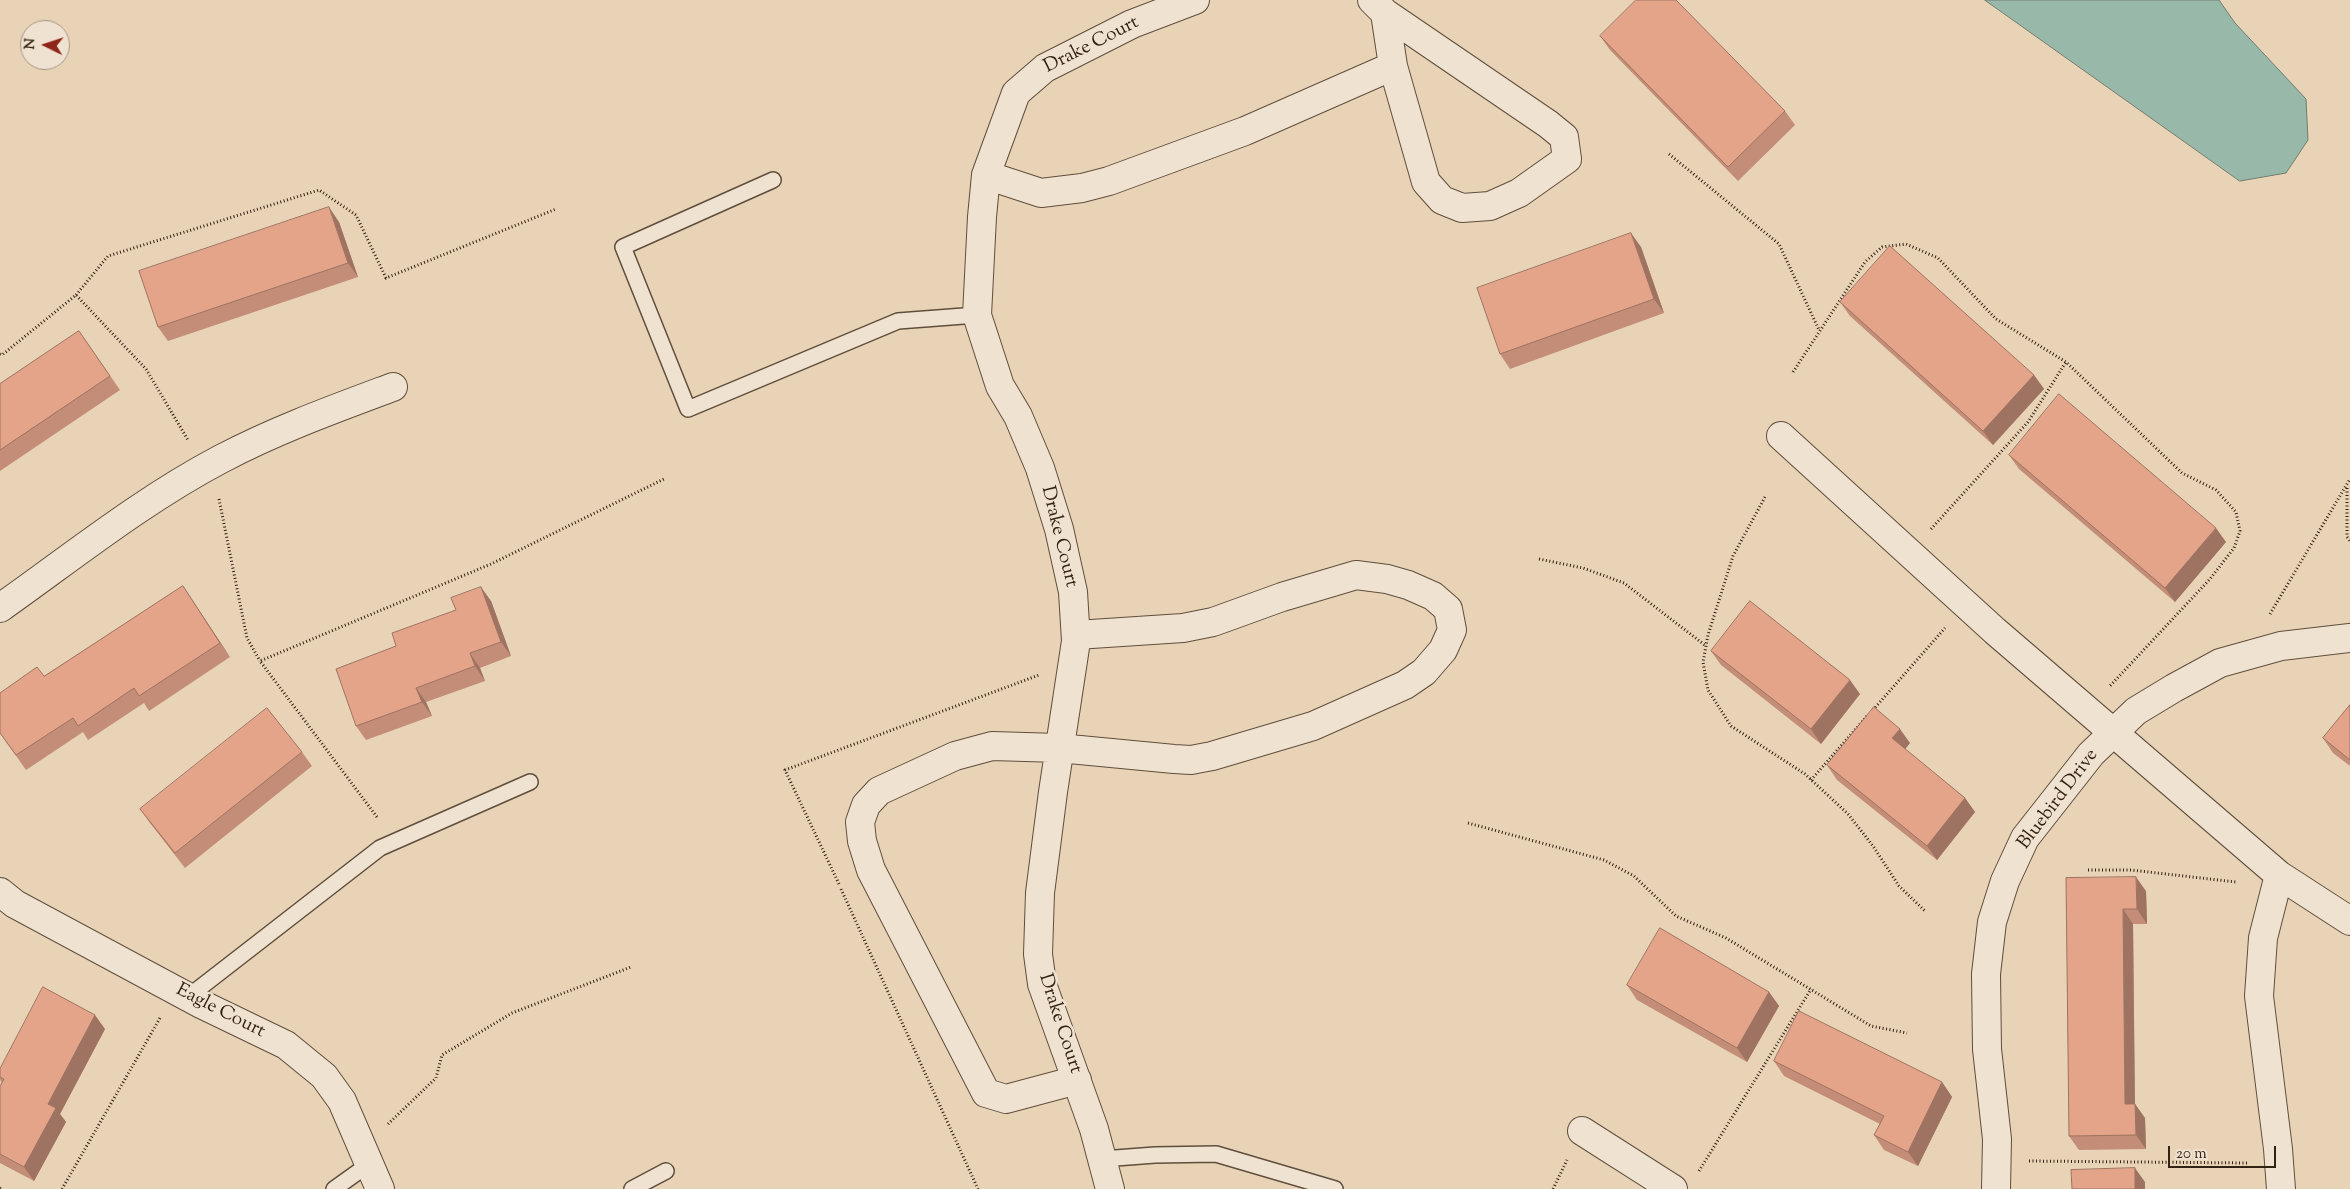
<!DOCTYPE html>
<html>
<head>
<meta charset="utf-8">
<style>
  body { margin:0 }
  #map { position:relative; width:2350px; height:1189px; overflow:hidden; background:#e8d3b7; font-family:"Sorts Mill Goudy",serif }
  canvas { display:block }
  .north { position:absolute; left:20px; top:20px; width:50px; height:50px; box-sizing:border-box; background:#f0e2d0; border:1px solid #a49584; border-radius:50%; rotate:274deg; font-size:14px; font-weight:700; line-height:20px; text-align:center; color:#322213 }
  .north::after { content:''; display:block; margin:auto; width:18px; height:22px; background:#8f2418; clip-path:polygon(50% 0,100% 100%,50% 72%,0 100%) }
  .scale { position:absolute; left:2168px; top:1146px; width:108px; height:22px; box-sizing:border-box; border:2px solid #322213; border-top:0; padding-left:6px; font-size:15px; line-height:18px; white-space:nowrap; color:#322213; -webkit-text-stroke:4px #f0e2d0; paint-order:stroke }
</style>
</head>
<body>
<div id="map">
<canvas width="2350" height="1189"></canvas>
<div class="north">N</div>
<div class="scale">20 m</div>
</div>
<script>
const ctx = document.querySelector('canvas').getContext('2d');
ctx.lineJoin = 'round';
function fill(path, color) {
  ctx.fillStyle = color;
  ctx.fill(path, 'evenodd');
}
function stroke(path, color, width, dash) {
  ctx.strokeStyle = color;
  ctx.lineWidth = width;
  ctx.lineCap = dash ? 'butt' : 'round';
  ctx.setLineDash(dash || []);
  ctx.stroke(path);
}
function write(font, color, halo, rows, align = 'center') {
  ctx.font = font + ' "Sorts Mill Goudy",serif';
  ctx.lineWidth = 5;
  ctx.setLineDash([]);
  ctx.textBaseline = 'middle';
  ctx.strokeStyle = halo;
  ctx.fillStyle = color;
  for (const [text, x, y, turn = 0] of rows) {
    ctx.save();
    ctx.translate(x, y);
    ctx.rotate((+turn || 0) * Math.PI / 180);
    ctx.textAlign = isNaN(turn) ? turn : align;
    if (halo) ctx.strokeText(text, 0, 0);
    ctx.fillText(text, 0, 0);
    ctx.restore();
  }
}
const water = new Path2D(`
  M 1985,0 L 2219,0 L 2235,23 L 2306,99 L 2308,140 L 2286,173 L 2240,181 Z`);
fill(water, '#98b8aa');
stroke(water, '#6f7c6e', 1);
const service = new Path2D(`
  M 773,180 L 623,247 L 688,409 L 898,321 L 977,315
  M 188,997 L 380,848 L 530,782
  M 1102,1159 L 1155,1155 L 1216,1154 L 1335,1189
  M 334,1189 L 369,1164
  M 632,1189 L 666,1171`);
const minor = new Path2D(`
  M 1372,0 L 1385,13 L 1548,124 L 1564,137 L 1567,159 L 1519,193 L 1490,206 L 1462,208 L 1442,200 L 1426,182 L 1393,66 L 1385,13
  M 986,175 L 1041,193 L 1082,188 L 1109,181 L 1245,131 L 1393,66
  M 1781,436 L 1995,631 L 2279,875 L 2350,921
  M 0,608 C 72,557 143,500 221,459 C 276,430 334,409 393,387
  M 1076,635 L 1183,628 L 1213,622 L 1282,597 L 1356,575 L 1387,579 L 1408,585 L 1433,596 L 1448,609 L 1452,630 L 1443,650 L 1424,672 L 1405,685 L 1313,726 L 1212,756 L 1191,760 L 1174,759 L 1059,748 L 992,746 L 955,756 L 879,791 L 866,805 L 860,822 L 862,841 L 871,870 L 986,1093 L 1006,1099 L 1077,1080
  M 2279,875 L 2263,938 L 2259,996 L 2278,1149 L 2281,1189
  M 0,892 L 15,904 L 201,1004 L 286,1045 L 324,1076 L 342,1101 L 380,1189
  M 1582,1131 L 1673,1189
  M 1110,1189 L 1094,1129 L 1042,984 L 1038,954 L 1040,893 L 1053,792 L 1076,641 L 1073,592 L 1059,529 L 1040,468 L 1018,416 L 1000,386 L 977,315 L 982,217 L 986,175 L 1016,93 L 1045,68 L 1132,24 L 1195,0
  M 1996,1189 L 1997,1139 L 1987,1049 L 1986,974 L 1992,922 L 2005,881 L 2025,838 L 2091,754 L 2136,711 L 2174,688 L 2220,663 L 2281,646 L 2350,638`);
stroke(service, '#604e3c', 18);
stroke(minor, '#604e3c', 30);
stroke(new Path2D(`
  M 1669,154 L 1779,244 L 1819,330
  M 76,295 L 108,256 L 319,190 L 356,215 L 386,278 L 556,209
  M 0,354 L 2,355 L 76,295 L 146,369 L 188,440
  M 1793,372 L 1865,262 L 1882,247 L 1906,244 L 1938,258 L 1996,319 L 2066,362 L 2182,473 L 2216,490 L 2236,512 L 2240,531 L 2234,548 L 2210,579 L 2109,687
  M 2347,488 L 2347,537 L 2350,541
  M 1765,497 L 1733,556 L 1708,635 L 1703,662 L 1708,690 L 1731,726 L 1805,774 L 1848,814 L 1873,846 L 1899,886 L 1926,912
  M 219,499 L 247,638 L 260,661
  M 1931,529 L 2028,422 L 2066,362
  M 1539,559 L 1583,568 L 1624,583 L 1706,646
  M 2270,614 L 2350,479
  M 1873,710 L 1945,628
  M 1811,780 L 1868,715
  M 377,817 L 260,661 L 491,564 L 664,479
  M 1468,823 L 1604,860 L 1634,876 L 1676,916 L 1726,938 L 1871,1026 L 1907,1033
  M 2088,870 L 2131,870 L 2236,882
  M 839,884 L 785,770 L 1039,675
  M 841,889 L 978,1189
  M 388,1124 L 436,1078 L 442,1055 L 512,1013 L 631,967
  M 2029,1161 L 2248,1163
  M 1699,1171 L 1811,989
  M 0,1188 L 2,1189
  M 62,1189 L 160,1018
  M 1553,1189 L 1567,1160`), '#322213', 3, [1, 2.5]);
stroke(service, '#f0e2d0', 15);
stroke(minor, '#f0e2d0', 28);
fill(new Path2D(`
  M 1600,36 L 1785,111 L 1795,125 L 1738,181 L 1610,50 Z
  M 339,222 L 358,277 L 168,341 L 158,327 Z
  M 1641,247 L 1664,313 L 1510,369 L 1500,354 Z
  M 1840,302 L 2034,375 L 2044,389 L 1993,445 L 1850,316 Z
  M 79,331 L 120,390 L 0,471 L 0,384 Z
  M 2009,455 L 2226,542 L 2175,602 L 2019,469 Z
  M 183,586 L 230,657 L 149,711 L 144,703 L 88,740 L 83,732 L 26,770 L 0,733 L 44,676 Z
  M 491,601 L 511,656 L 480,668 L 485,681 L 426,702 L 432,716 L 366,740 L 356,726 L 396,646 Z
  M 1711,651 L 1860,694 L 1821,744 L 1721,665 Z
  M 2350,705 L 2350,766 L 2333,753 L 2323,738 Z
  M 1910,743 L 1905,749 L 1965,798 L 1975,812 L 1937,860 L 1837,780 L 1827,765 Z
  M 302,752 L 312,766 L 185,868 L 150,823 L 140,809 Z
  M 2066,878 L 2146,891 L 2147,924 L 2133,924 L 2135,1104 L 2145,1118 L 2146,1149 L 2079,1150 L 2069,1136 Z
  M 1627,985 L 1769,992 L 1779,1006 L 1747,1062 L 1637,1000 Z
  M 105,1029 L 60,1114 L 66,1122 L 34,1181 L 0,1163 L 0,1086 L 2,1083 L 0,1080 L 0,1069 Z
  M 1774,1061 L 1942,1082 L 1952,1097 L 1918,1166 L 1884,1150 L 1874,1135 L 1880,1124 L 1784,1076 Z`), '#c38d77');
fill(new Path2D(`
  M 329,207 L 339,222 L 358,277 L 348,263 Z
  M 1631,233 L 1641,247 L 1664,313 L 1654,299 Z
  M 2034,375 L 2044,389 L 1993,445 L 1983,431 Z
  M 2216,528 L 2226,542 L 2175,602 L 2165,588 Z
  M 183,586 L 193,601 L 230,657 L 220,643 Z
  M 481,587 L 491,601 L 511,656 L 501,642 Z
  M 470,653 L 480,668 L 485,681 L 475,666 Z
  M 1850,680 L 1860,694 L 1821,744 L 1811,729 Z
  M 416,688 L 426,702 L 432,716 L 422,702 Z
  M 1900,729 L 1910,743 L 1902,753 L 1892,738 Z
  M 1965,798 L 1975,812 L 1937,860 L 1927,846 Z
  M 2136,877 L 2146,891 L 2147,924 L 2137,909 Z
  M 2123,909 L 2133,924 L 2135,1118 L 2125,1104 Z
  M 1769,992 L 1779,1006 L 1747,1062 L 1737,1048 Z
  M 95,1015 L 105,1029 L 60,1114 L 66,1122 L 34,1181 L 24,1167 L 48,1104 Z
  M 1942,1082 L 1952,1097 L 1918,1166 L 1908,1152 Z
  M 2135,1104 L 2145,1118 L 2146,1149 L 2136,1135 Z
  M 2135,1168 L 2145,1182 L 2145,1189 L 2135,1189 Z`), '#9f7361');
const building = new Path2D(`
  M 1636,0 L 1676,0 L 1785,111 L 1728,167 L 1600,36 Z
  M 329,207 L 348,263 L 158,327 L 139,271 Z
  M 1631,233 L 1654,299 L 1500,354 L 1477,288 Z
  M 1890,246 L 2034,375 L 1983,431 L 1840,302 Z
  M 79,331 L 110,376 L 0,450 L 0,384 Z
  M 2059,394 L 2216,528 L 2165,588 L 2009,455 Z
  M 183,586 L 220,643 L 139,696 L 134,688 L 78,726 L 73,718 L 16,755 L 0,733 L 0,693 L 37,667 L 44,676 Z
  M 481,587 L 501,642 L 470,653 L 475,666 L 416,688 L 422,702 L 356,726 L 336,669 L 396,646 L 392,633 L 456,610 L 451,598 Z
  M 1750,601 L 1850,680 L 1811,729 L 1711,651 Z
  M 2350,705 L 2350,760 L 2323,738 Z
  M 1874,707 L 1900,729 L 1892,738 L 1965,798 L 1927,846 L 1827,765 Z
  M 267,708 L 302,752 L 175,853 L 140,809 Z
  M 2136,877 L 2137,909 L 2123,909 L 2125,1104 L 2135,1104 L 2136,1135 L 2069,1136 L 2066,878 Z
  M 1660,928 L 1769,992 L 1737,1048 L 1627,985 Z
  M 43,987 L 95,1015 L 48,1104 L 56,1108 L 24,1167 L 0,1154 L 0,1086 L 4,1079 L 0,1077 L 0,1069 Z
  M 1799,1011 L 1942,1082 L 1908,1152 L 1874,1135 L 1884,1116 L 1774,1061 Z
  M 2135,1168 L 2135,1189 L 2072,1189 L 2071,1170 Z`);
fill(building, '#e3a48a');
stroke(building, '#9f7361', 1);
write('19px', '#322213', '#f0e2d0', [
  ["Drake Court",1092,46,-27],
  ["Drake Court",1058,537,76],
  ["Bluebird Drive",2059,800,-53],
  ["Eagle Court",220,1012,27],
  ["Drake Court",1059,1024,72]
]);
</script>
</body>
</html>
